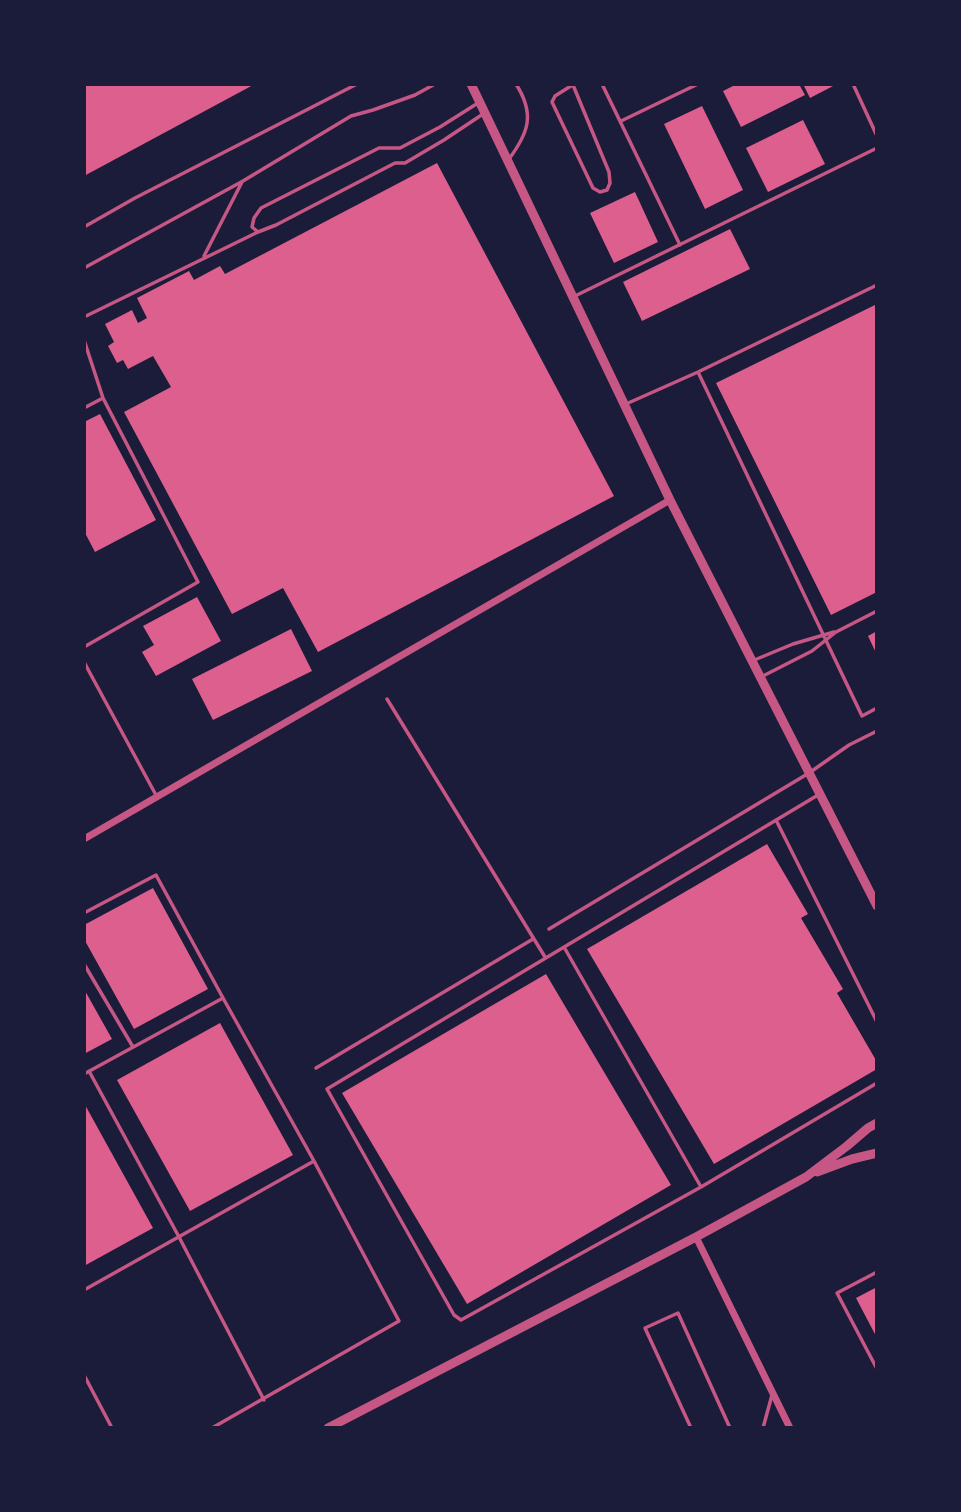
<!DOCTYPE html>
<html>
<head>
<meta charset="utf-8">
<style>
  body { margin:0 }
  #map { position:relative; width:961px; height:1512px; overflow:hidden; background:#1b1b3a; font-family:Merriweather,serif }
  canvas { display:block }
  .frame { position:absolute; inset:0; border:86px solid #1b1b3a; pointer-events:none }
</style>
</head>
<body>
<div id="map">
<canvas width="961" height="1512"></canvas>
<div class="frame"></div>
</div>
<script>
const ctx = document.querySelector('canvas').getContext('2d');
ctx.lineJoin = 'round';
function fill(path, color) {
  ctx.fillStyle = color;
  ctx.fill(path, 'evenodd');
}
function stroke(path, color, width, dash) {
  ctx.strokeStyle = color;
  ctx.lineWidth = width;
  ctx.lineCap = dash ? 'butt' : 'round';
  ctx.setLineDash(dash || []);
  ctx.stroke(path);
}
fill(new Path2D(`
  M 84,84 L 255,84 L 84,176 Z
  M 737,84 L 799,84 L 805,95 L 741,127 L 723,91 Z
  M 803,84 L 837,84 L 810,98 Z
  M 702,106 L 743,190 L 705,209 L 664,124 Z
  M 803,120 L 825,164 L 768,192 L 746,148 Z
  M 437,163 L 614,496 L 318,652 L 283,588 L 232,614 L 124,412 L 171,387 L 153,356 L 128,369 L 123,360 L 117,363 L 108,346 L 114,342 L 105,324 L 132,310 L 138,323 L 147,318 L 137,298 L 189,271 L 194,280 L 220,266 L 225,274 Z
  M 635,192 L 658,242 L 614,263 L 590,213 Z
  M 730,229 L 750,269 L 642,321 L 623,282 Z
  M 877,304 L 877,592 L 831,615 L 716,383 Z
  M 100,414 L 156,520 L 95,552 L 84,531 L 84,422 Z
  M 197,597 L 221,641 L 156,676 L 142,652 L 154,645 L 143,626 Z
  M 291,629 L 312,671 L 213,720 L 192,679 Z
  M 877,631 L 877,655 L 868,636 Z
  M 767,844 L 808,914 L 801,918 L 843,989 L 837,993 L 877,1062 L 877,1069 L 714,1164 L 587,949 Z
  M 153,888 L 208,989 L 134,1029 L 84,939 L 84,925 Z
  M 546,974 L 671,1185 L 467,1304 L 342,1093 Z
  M 84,989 L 112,1039 L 84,1054 Z
  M 220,1023 L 293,1155 L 190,1211 L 117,1080 Z
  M 84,1103 L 153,1228 L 84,1266 Z
  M 877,1287 L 877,1338 L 856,1298 Z`), '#dd5f8e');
stroke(new Path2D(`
  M 602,84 L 680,245
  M 853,84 L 877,136
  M 573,85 L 609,172 L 610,183 L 607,190 L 600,192 L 593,188 L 552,102 L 555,96 L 574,84
  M 478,103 L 440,127 L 400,148 L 379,148 L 261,208 L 254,218 L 252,227 L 258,232 L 276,225 L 395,163 L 405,163 L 444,140 L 483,114
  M 621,121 L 698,84
  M 509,159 C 529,132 535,114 516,84
  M 84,227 L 135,198 L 357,84
  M 204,256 L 242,182
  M 84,268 L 243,181 L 351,116 L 373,110 L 415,95 L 435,84
  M 575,296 L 877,148
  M 84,317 L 258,232
  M 84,340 L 103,398 L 198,582 L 84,647
  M 698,372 L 862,716 L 877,708
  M 626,404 L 698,372 L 877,285
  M 84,408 L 103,398
  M 752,661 L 793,644 L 834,632
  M 84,662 L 157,797
  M 761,677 L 812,651 L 836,632 L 877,611
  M 387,699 L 545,957
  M 818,795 L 327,1089 L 454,1315 L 461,1320 L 701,1187 L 877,1083
  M 776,820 L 877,1022
  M 84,913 L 156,875 L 223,998
  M 549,929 L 809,773 L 849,745 L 877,731
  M 564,947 L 701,1187
  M 84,964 L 133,1047
  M 316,1068 L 533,939
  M 89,1071 L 179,1237 L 264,1400
  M 84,1074 L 223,998 L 314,1161 L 84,1290
  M 877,1272 L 837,1293 L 877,1369
  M 84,1375 L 112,1428
  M 212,1428 L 399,1321 L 314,1161
  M 691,1428 L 645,1328 L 678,1313 L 730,1428
  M 763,1428 L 772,1395`), '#c65784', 3.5);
stroke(new Path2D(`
  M 84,839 L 670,500
  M 696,1237 L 790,1428`), '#c65784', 7);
stroke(new Path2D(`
  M 471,84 L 670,500 L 877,906
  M 817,1172 L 852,1159 L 877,1153
  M 328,1428 L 696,1237 L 806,1177 L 847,1146 L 868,1128 L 877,1123`), '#c65784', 9);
</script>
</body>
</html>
